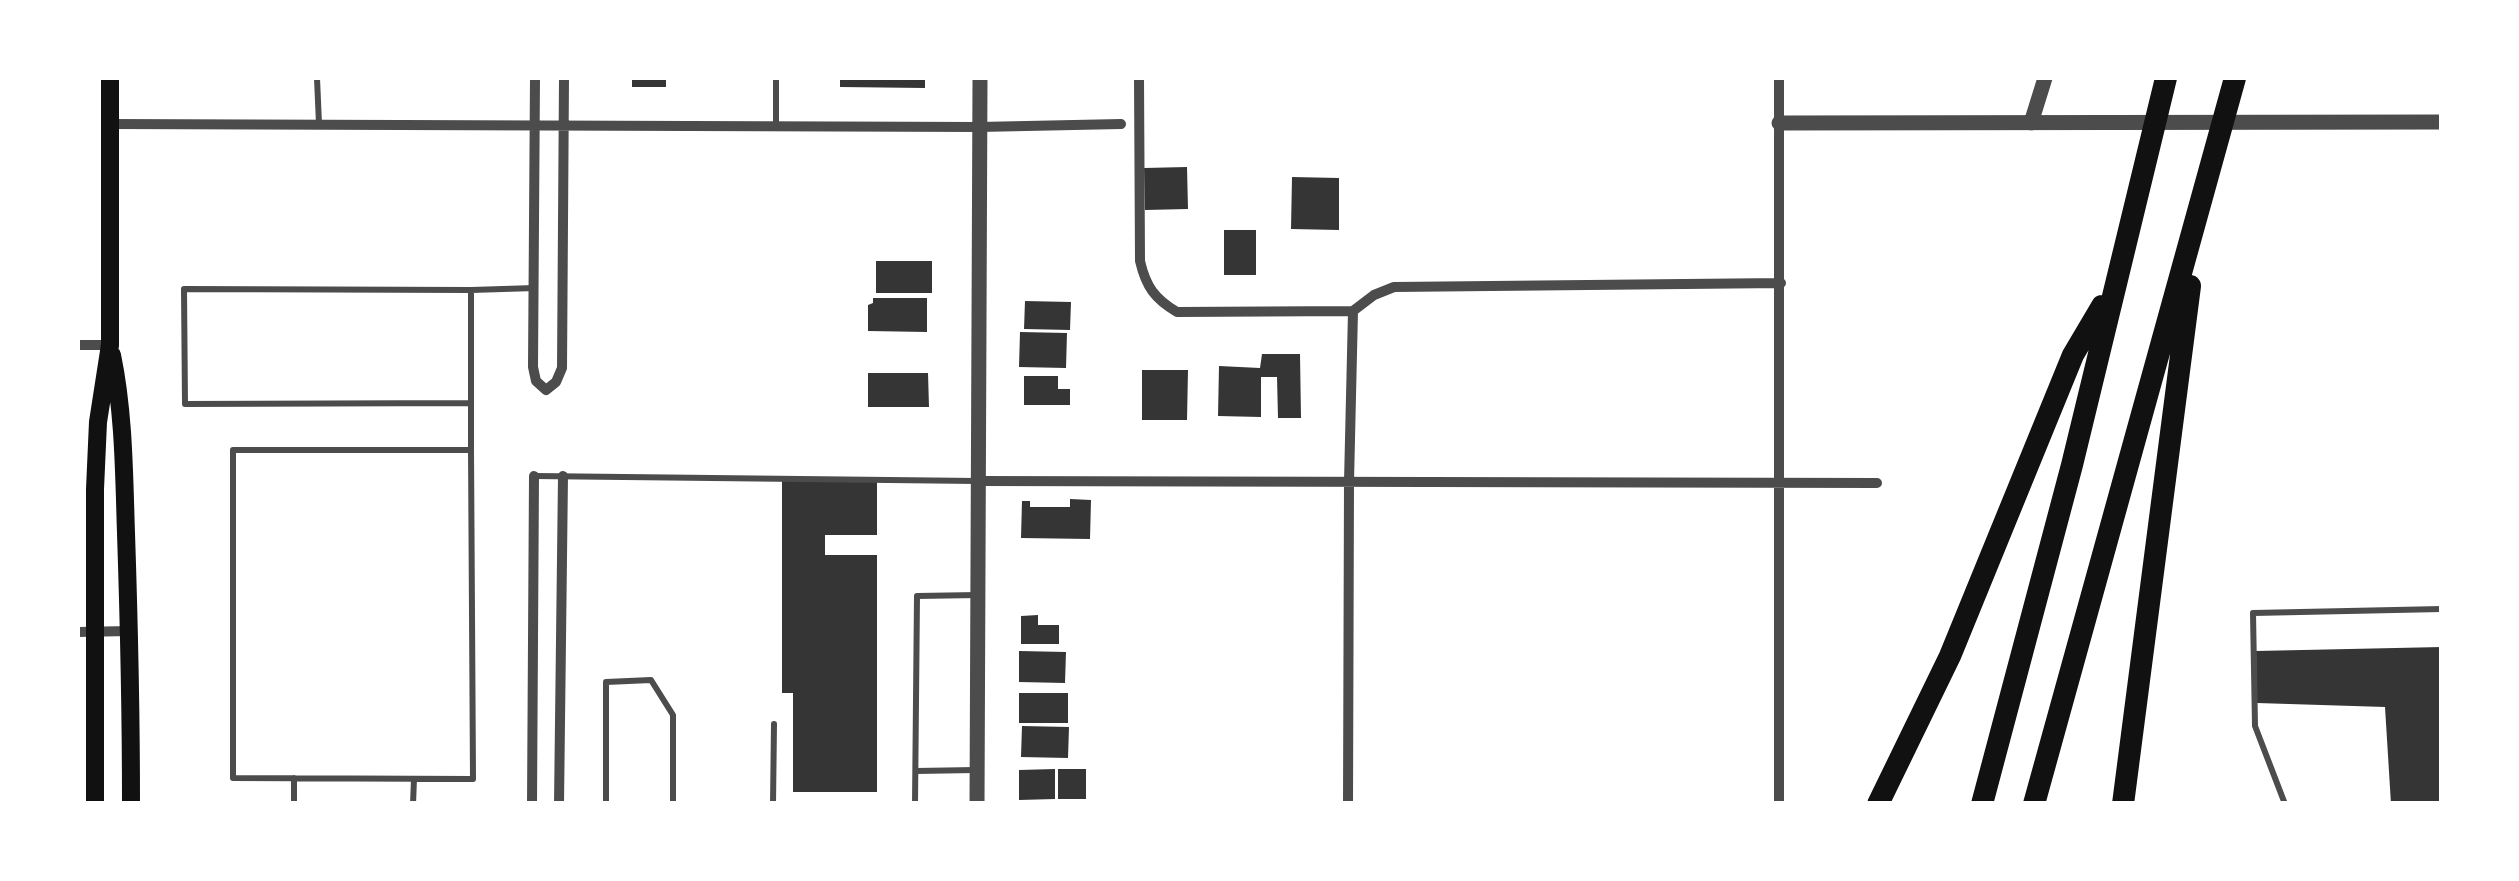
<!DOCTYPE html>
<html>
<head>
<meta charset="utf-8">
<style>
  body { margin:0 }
  #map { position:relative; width:2519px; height:881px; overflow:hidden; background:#fff; font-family:"Playfair Display",serif }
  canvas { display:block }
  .frame { position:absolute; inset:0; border:80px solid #fff; pointer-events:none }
</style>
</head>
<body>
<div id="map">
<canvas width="2519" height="881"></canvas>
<div class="frame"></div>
</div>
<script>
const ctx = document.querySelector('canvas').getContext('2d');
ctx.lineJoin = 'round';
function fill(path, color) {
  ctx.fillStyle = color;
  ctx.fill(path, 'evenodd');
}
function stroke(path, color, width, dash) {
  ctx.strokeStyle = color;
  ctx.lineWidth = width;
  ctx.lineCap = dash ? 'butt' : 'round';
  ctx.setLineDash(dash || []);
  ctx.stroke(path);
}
fill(new Path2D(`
  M 632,78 L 666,78 L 666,87 L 632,87 Z
  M 840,78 L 925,78 L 925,88 L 840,87 Z
  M 1187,167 L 1188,209 L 1145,210 L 1144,168 Z
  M 1292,177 L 1339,178 L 1339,230 L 1291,229 Z
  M 1224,230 L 1256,230 L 1256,275 L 1224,275 Z
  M 876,261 L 932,261 L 932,293 L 876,293 Z
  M 873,298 L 927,298 L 927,332 L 868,331 L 868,305 L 873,303 Z
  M 1025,301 L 1071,302 L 1070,330 L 1024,329 Z
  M 1020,332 L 1067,333 L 1066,368 L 1019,367 Z
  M 1262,354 L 1300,354 L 1301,418 L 1278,418 L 1277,377 L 1261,377 L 1261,417 L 1218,416 L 1219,366 L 1260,368 Z
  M 1142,370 L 1188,370 L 1187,420 L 1142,420 Z
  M 868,373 L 928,373 L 929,407 L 868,407 Z
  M 1024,376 L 1058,376 L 1058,389 L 1070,389 L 1070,405 L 1024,405 Z
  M 782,477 L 877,477 L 877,535 L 825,535 L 825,555 L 877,555 L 877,792 L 793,792 L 793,693 L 782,693 Z
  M 1070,499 L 1091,500 L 1090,539 L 1021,538 L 1022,501 L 1030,501 L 1030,507 L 1070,507 Z
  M 1038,615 L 1038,625 L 1059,625 L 1059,644 L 1021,644 L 1021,616 Z
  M 2442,647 L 2442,804 L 2391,804 L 2385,707 L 2257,703 L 2256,651 Z
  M 1019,651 L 1066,652 L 1065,683 L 1019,682 Z
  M 1019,693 L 1068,693 L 1068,723 L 1019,723 Z
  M 1022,726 L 1069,727 L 1068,758 L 1021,757 Z
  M 1055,769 L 1055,799 L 1019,800 L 1019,770 Z
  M 1058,769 L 1086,769 L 1086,799 L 1058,799 Z`), '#353535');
stroke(new Path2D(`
  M 317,78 L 319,124
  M 776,78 L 776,125
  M 471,290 L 535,288
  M 471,403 L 185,404 L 184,289 L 471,290 L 471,450
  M 233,450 L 471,450 L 473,779 L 233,778 Z
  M 535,476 L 977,481
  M 916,771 L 975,770
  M 294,778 L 294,804
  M 413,804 L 414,779
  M 606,804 L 606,682 L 651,680 L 673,715 L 673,804
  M 773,804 L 774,724
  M 915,804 L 917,596 L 978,595
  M 2285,804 L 2255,726 L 2253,613 L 2442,609`), '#4c4c4c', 6);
stroke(new Path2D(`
  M 535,78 L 533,367 L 536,381 L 546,390 L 556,382 L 562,368 L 564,78
  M 1139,78 L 1140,261 C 1146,287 1155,299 1177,312 L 1353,311
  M 110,124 L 979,127 L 1121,124
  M 78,345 L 110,345
  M 978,481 L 1877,483
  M 78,632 L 130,631
  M 532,804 L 534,476
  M 559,804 L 563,476
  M 1348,804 L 1349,482 L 1353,311 L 1374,295 L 1394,287 L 1781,283
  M 1779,804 L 1779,78`), '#4c4c4c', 10);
stroke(new Path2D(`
  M 1779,123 L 2442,122
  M 2031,123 L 2045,78
  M 977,804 L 980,78`), '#4c4c4c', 15);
stroke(new Path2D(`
  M 112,355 C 124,413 124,474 126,533 C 129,623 131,713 131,804
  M 95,804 L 95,489 L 98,422 L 110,345 L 110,78`), '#111', 18);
stroke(new Path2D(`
  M 1878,804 L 1950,656 L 2073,355 L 2102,306
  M 1982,804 L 2072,465 L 2166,78
  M 2034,804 L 2235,78
  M 2123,804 L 2190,286`), '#111', 22);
</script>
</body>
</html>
